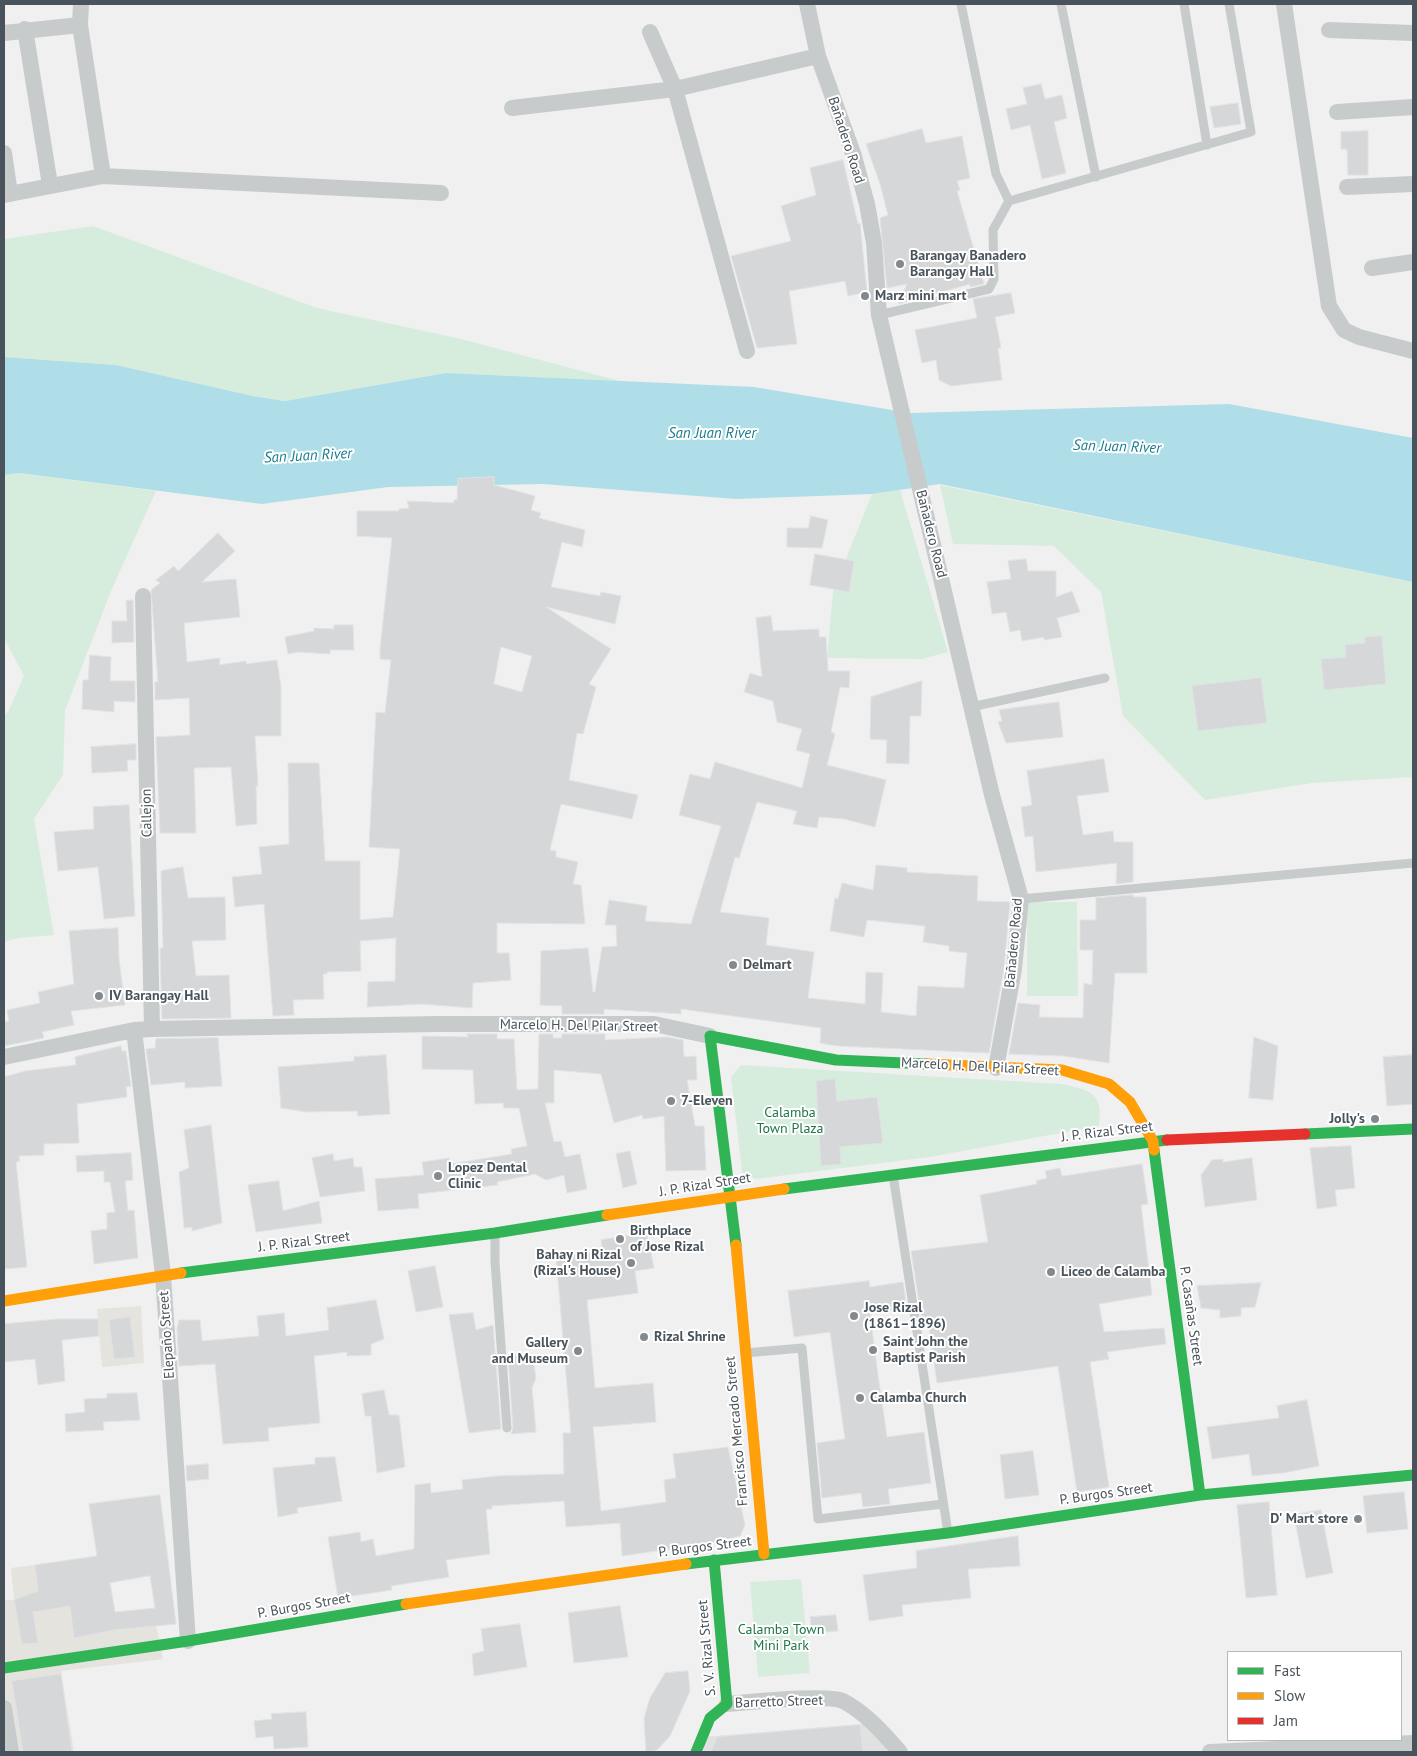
<!DOCTYPE html>
<html>
<head>
<meta charset="utf-8">
<style>
  body { margin:0 }
  #map { position:relative; width:1417px; height:1756px; overflow:hidden; background:#f0f0f0; font-family:"PT Sans",sans-serif }
  canvas { display:block }
  .frame { position:absolute; inset:0; border:5px solid #49535b; pointer-events:none }
  .legend { position:absolute; left:1227px; top:1651px; width:175px; height:90px; box-sizing:border-box; background:#fff; border:1px solid #b6babd; margin:0; padding:6px 9px; list-style:none; font-size:15px; color:#49535b }
  .legend li { display:flex; align-items:center; gap:10px; height:25px }
  .legend b { width:25px; border:1px solid #b6babd }
</style>
</head>
<body>
<div id="map">
<canvas width="1417" height="1756"></canvas>
<div class="frame"></div>
<ul class="legend">
<li><b style="height:6px;background:#30b455"></b>Fast</li>
<li><b style="height:6px;background:#ff9f0a"></b>Slow</li>
<li><b style="height:6px;background:#e5322d"></b>Jam</li>
</ul>
</div>
<script>
const ctx = document.querySelector('canvas').getContext('2d');
ctx.lineJoin = 'round';
function fill(path, color) {
  ctx.fillStyle = color;
  ctx.fill(path, 'evenodd');
}
function stroke(path, color, width, dash) {
  ctx.strokeStyle = color;
  ctx.lineWidth = width;
  ctx.lineCap = dash ? 'butt' : 'round';
  ctx.setLineDash(dash || []);
  ctx.stroke(path);
}
function write(font, color, halo, rows, align = 'center') {
  ctx.font = font + ' "PT Sans",sans-serif';
  ctx.lineWidth = 4;
  ctx.setLineDash([]);
  ctx.textBaseline = 'middle';
  ctx.strokeStyle = halo;
  ctx.fillStyle = color;
  for (const [text, x, y, turn = 0] of rows) {
    ctx.save();
    ctx.translate(x, y);
    ctx.rotate((+turn || 0) * Math.PI / 180);
    ctx.textAlign = isNaN(turn) ? turn : align;
    if (halo) ctx.strokeText(text, 0, 0);
    ctx.fillText(text, 0, 0);
    ctx.restore();
  }
}
fill(new Path2D(`
  M 141,1306 L 144,1363 L 102,1367 L 97,1309 Z
  M 106,1555 L 118,1630 L 156,1625 L 163,1659 L 61,1671 L 74,1752 L 4,1752 L 4,1600 L 14,1600 L 11,1568 Z`), '#e5e3de');
fill(new Path2D(`
  M 873,1723 L 888,1752 L 704,1752 L 703,1737 Z`), '#e2e1e1');
fill(new Path2D(`
  M 93,226 L 317,308 L 457,338 L 620,381 L 446,373 L 285,401 L 253,396 L 116,365 L 4,357 L 4,239 Z
  M 19,473 L 156,491 L 111,591 L 65,711 L 63,775 L 34,819 L 54,935 L 18,938 L 4,942 L 4,715 L 8,712 L 24,676 L 4,638 L 4,475 Z
  M 940,485 L 1413,582 L 1413,777 L 1312,783 L 1205,800 L 1123,716 L 1101,592 L 1054,546 L 953,544 Z
  M 900,490 L 948,652 L 922,659 L 827,658 L 833,591 L 872,494 Z
  M 1027,902 L 1077,902 L 1078,996 L 1027,996 Z
  M 741,1065 L 1061,1084 C 1089,1089 1104,1093 1099,1126 L 930,1157 L 755,1179 L 742,1172 L 731,1077 Z
  M 801,1579 L 810,1673 L 758,1677 L 750,1582 Z`), '#d6edde');
fill(new Path2D(`
  M 4,357 L 116,365 L 253,396 L 285,401 L 446,373 L 754,387 L 910,413 L 1229,404 L 1413,438 L 1413,582 L 940,484 L 872,494 L 736,499 L 543,484 L 388,487 L 262,504 L 19,473 L 4,475 Z`), '#afdee8');
const building = new Path2D(`
  M 1041,84 L 1045,99 L 1062,95 L 1067,118 L 1054,122 L 1066,173 L 1042,179 L 1030,125 L 1011,130 L 1006,109 L 1027,104 L 1023,88 Z
  M 1238,103 L 1241,124 L 1214,128 L 1210,107 Z
  M 922,129 L 926,143 L 962,136 L 970,178 L 957,181 L 960,190 L 957,191 L 984,284 L 970,287 L 970,284 L 898,304 L 907,284 L 887,288 L 880,218 L 888,215 L 880,184 L 866,144 Z
  M 1368,131 L 1368,175 L 1348,175 L 1347,149 L 1341,149 L 1341,132 Z
  M 843,160 L 858,224 L 860,223 L 867,292 L 848,296 L 845,281 L 789,291 L 797,344 L 757,348 L 731,256 L 791,241 L 781,206 L 816,195 L 810,168 Z
  M 1011,293 L 1015,313 L 995,317 L 1001,348 L 998,348 L 1002,380 L 951,386 L 939,380 L 936,360 L 922,363 L 915,330 L 977,318 L 973,299 Z
  M 494,477 L 494,485 L 535,496 L 531,510 L 541,513 L 539,518 L 585,530 L 582,547 L 562,542 L 551,587 L 600,596 L 601,592 L 621,596 L 615,624 L 546,607 L 611,649 L 589,684 L 596,687 L 583,734 L 577,733 L 569,780 L 638,795 L 632,819 L 561,804 L 550,850 L 556,851 L 556,857 L 578,862 L 573,884 L 581,885 L 585,924 L 497,923 L 497,953 L 509,953 L 511,980 L 473,983 L 472,1008 L 422,1004 L 367,1007 L 368,982 L 395,981 L 396,938 L 360,941 L 361,971 L 327,972 L 327,974 L 323,974 L 324,999 L 293,1000 L 294,1015 L 273,1016 L 264,904 L 235,907 L 232,877 L 262,874 L 259,847 L 289,844 L 288,763 L 319,763 L 325,861 L 360,861 L 360,920 L 393,917 L 400,849 L 369,847 L 376,712 L 385,713 L 391,660 L 380,659 L 380,649 L 392,538 L 357,536 L 357,511 L 399,511 L 399,509 L 409,508 L 407,501 L 454,503 L 454,500 L 457,500 L 458,479 ZM 501,647 L 532,656 L 522,692 L 494,684 Z
  M 811,516 L 828,520 L 822,548 L 787,547 L 787,528 L 808,528 Z
  M 218,533 L 235,551 L 202,582 L 236,579 L 240,617 L 184,623 L 187,662 L 220,658 L 219,665 L 246,661 L 246,664 L 277,660 L 281,687 L 281,736 L 255,736 L 258,786 L 256,786 L 257,824 L 236,826 L 231,767 L 194,768 L 196,833 L 160,833 L 156,737 L 190,735 L 189,698 L 155,700 L 155,682 L 158,682 L 151,590 L 160,583 L 156,580 L 174,566 L 178,571 Z
  M 815,554 L 854,561 L 849,592 L 810,585 Z
  M 1026,559 L 1028,571 L 1056,571 L 1056,597 L 1072,591 L 1080,612 L 1057,618 L 1062,637 L 1044,640 L 1044,637 L 1022,641 L 1020,630 L 1010,632 L 1006,612 L 992,614 L 987,582 L 1011,579 L 1008,561 Z
  M 133,600 L 134,642 L 112,643 L 112,621 L 127,621 L 126,601 Z
  M 771,616 L 773,631 L 819,629 L 819,637 L 826,637 L 828,671 L 850,671 L 849,688 L 840,687 L 831,732 L 835,734 L 827,765 L 886,780 L 875,827 L 844,819 L 819,817 L 817,828 L 793,824 L 797,811 L 757,802 L 739,858 L 735,857 L 720,912 L 769,918 L 766,945 L 814,952 L 808,998 L 865,1004 L 866,972 L 883,973 L 881,1012 L 916,1016 L 918,986 L 964,988 L 967,953 L 949,951 L 949,946 L 923,942 L 925,926 L 867,920 L 864,937 L 830,931 L 835,898 L 838,899 L 842,883 L 873,890 L 876,865 L 907,868 L 907,872 L 978,876 L 977,901 L 1010,902 L 1004,968 L 989,1053 L 838,1046 L 820,1043 L 821,1028 L 681,1009 L 681,1014 L 604,1009 L 604,1014 L 562,1014 L 562,1006 L 540,1005 L 541,951 L 588,948 L 593,992 L 595,992 L 602,947 L 617,946 L 616,925 L 605,925 L 609,900 L 647,906 L 645,921 L 691,924 L 721,826 L 679,815 L 690,774 L 710,779 L 715,762 L 802,788 L 810,754 L 796,750 L 802,729 L 777,722 L 773,701 L 744,692 L 750,673 L 762,677 L 756,618 Z
  M 334,625 L 353,625 L 354,650 L 330,650 L 330,654 L 298,652 L 288,654 L 285,637 L 314,631 L 314,628 L 334,629 Z
  M 1382,636 L 1386,684 L 1324,690 L 1321,659 L 1346,657 L 1345,645 L 1365,643 L 1365,637 Z
  M 90,655 L 111,657 L 110,681 L 135,681 L 135,702 L 114,701 L 114,712 L 82,709 L 83,680 L 88,680 Z
  M 1261,678 L 1267,723 L 1198,731 L 1192,686 Z
  M 922,681 L 921,716 L 910,716 L 909,764 L 886,763 L 887,740 L 870,739 L 871,697 Z
  M 1059,702 L 1063,737 L 1006,743 L 998,722 L 1002,721 L 999,710 Z
  M 136,744 L 136,760 L 127,760 L 128,771 L 92,773 L 91,747 Z
  M 1104,759 L 1109,792 L 1077,796 L 1083,835 L 1113,831 L 1114,842 L 1133,842 L 1133,882 L 1116,884 L 1117,863 L 1036,872 L 1033,836 L 1025,837 L 1021,807 L 1032,805 L 1027,771 Z
  M 129,805 L 135,916 L 104,919 L 98,867 L 58,871 L 54,832 L 94,829 L 93,807 Z
  M 183,867 L 188,898 L 225,897 L 226,940 L 192,941 L 196,976 L 229,975 L 231,1018 L 162,1019 L 160,948 L 163,948 L 161,871 Z
  M 1133,895 L 1133,897 L 1146,897 L 1147,973 L 1115,973 L 1109,1063 L 1063,1056 L 1009,1054 L 1018,1003 L 1040,1005 L 1039,1017 L 1083,1018 L 1084,983 L 1092,985 L 1093,950 L 1080,950 L 1080,920 L 1096,920 L 1096,898 Z
  M 118,928 L 119,959 L 125,1005 L 71,1011 L 74,1025 L 42,1032 L 44,1038 L 4,1046 L 4,1022 L 9,1021 L 7,1010 L 40,1003 L 38,992 L 74,984 L 69,931 Z
  M 467,1034 L 497,1034 L 497,1039 L 514,1039 L 517,1090 L 538,1089 L 539,1034 L 553,1034 L 553,1038 L 562,1038 L 562,1034 L 605,1034 L 605,1040 L 667,1037 L 683,1040 L 684,1057 L 696,1056 L 697,1080 L 687,1080 L 695,1126 L 704,1126 L 706,1170 L 666,1171 L 664,1116 L 643,1119 L 642,1115 L 614,1123 L 601,1074 L 554,1070 L 554,1103 L 545,1103 L 554,1142 L 561,1141 L 565,1157 L 580,1154 L 587,1189 L 567,1193 L 564,1175 L 546,1180 L 535,1174 L 497,1182 L 498,1185 L 418,1194 L 419,1208 L 378,1211 L 375,1179 L 424,1175 L 422,1162 L 449,1158 L 450,1164 L 512,1154 L 511,1149 L 527,1146 L 519,1108 L 504,1108 L 503,1103 L 475,1104 L 473,1070 L 422,1069 L 422,1036 L 468,1037 Z
  M 1254,1037 L 1278,1046 L 1273,1100 L 1249,1098 Z
  M 218,1038 L 222,1086 L 185,1088 L 185,1082 L 151,1085 L 146,1049 L 155,1048 L 156,1039 Z
  M 121,1046 L 122,1051 L 126,1051 L 131,1086 L 126,1087 L 127,1097 L 77,1104 L 79,1143 L 44,1144 L 44,1155 L 19,1156 L 20,1161 L 16,1162 L 27,1267 L 4,1269 L 4,1077 L 25,1071 L 76,1065 L 75,1057 Z
  M 386,1055 L 390,1114 L 358,1116 L 357,1111 L 307,1112 L 281,1108 L 278,1067 L 354,1061 L 354,1057 Z
  M 1413,1055 L 1413,1104 L 1387,1106 L 1383,1057 Z
  M 835,1079 L 837,1101 L 877,1097 L 883,1143 L 840,1147 L 841,1164 L 821,1166 L 816,1081 Z
  M 211,1125 L 222,1223 L 192,1231 L 192,1227 L 184,1228 L 179,1172 L 189,1168 L 184,1130 Z
  M 1351,1146 L 1355,1188 L 1335,1190 L 1337,1206 L 1317,1209 L 1310,1148 Z
  M 630,1151 L 637,1184 L 623,1188 L 616,1154 Z
  M 131,1153 L 133,1180 L 125,1181 L 128,1211 L 134,1210 L 138,1258 L 94,1264 L 91,1231 L 107,1229 L 107,1213 L 115,1212 L 110,1182 L 104,1182 L 104,1171 L 77,1172 L 76,1156 Z
  M 333,1154 L 334,1161 L 353,1158 L 354,1167 L 362,1167 L 365,1191 L 320,1197 L 312,1158 Z
  M 1252,1158 L 1257,1200 L 1205,1207 L 1201,1175 L 1212,1160 L 1223,1159 L 1223,1162 Z
  M 1142,1164 L 1148,1204 L 1141,1205 L 1152,1295 L 1099,1304 L 1104,1332 L 1164,1328 L 1166,1344 L 1107,1352 L 1109,1359 L 1090,1362 L 1109,1487 L 1077,1492 L 1058,1366 L 937,1383 L 929,1326 L 923,1327 L 911,1251 L 988,1242 L 980,1195 L 1037,1184 L 1036,1181 L 1047,1178 L 1045,1171 L 1060,1168 L 1062,1176 Z
  M 279,1181 L 283,1211 L 319,1201 L 322,1223 L 256,1232 L 248,1185 Z
  M 647,1233 L 654,1268 L 635,1271 L 638,1293 L 587,1300 L 595,1388 L 653,1383 L 656,1422 L 593,1427 L 601,1511 L 666,1502 L 664,1480 L 676,1478 L 673,1454 L 728,1447 L 745,1525 L 740,1536 L 711,1543 L 622,1556 L 620,1523 L 566,1527 L 564,1501 L 492,1506 L 492,1509 L 486,1509 L 490,1554 L 446,1560 L 449,1577 L 391,1586 L 392,1590 L 338,1598 L 328,1537 L 360,1532 L 361,1542 L 373,1539 L 376,1556 L 414,1549 L 415,1485 L 430,1483 L 431,1493 L 463,1489 L 462,1480 L 497,1476 L 564,1474 L 563,1433 L 571,1433 L 556,1256 L 603,1252 L 601,1240 Z
  M 435,1266 L 443,1307 L 416,1312 L 408,1271 Z
  M 869,1281 L 870,1287 L 903,1282 L 907,1309 L 870,1314 L 878,1375 L 887,1437 L 924,1432 L 931,1483 L 888,1489 L 890,1504 L 863,1507 L 861,1493 L 822,1498 L 817,1443 L 845,1439 L 830,1332 L 794,1337 L 788,1291 Z
  M 1261,1283 L 1255,1307 L 1241,1308 L 1241,1316 L 1220,1318 L 1220,1310 L 1201,1308 L 1197,1286 Z
  M 376,1300 L 384,1339 L 371,1344 L 371,1355 L 347,1356 L 347,1352 L 314,1356 L 320,1423 L 268,1428 L 269,1441 L 223,1444 L 215,1364 L 179,1366 L 177,1329 L 179,1320 L 200,1320 L 202,1341 L 259,1336 L 257,1316 L 284,1313 L 286,1336 L 329,1330 L 327,1308 Z
  M 473,1313 L 476,1330 L 493,1325 L 501,1429 L 469,1433 L 449,1315 Z
  M 130,1317 L 135,1357 L 114,1359 L 109,1320 Z
  M 59,1319 L 98,1319 L 99,1336 L 62,1340 L 65,1381 L 38,1385 L 35,1359 L 4,1362 L 4,1324 Z
  M 532,1354 L 536,1378 L 532,1388 L 536,1432 L 511,1434 L 513,1428 L 508,1356 Z
  M 384,1390 L 389,1415 L 399,1415 L 405,1467 L 377,1473 L 371,1416 L 365,1416 L 362,1394 Z
  M 137,1393 L 140,1420 L 103,1422 L 104,1430 L 66,1432 L 65,1414 L 85,1412 L 84,1399 L 107,1398 L 107,1394 Z
  M 1307,1400 L 1319,1466 L 1283,1473 L 1252,1476 L 1249,1454 L 1212,1459 L 1207,1427 L 1279,1418 L 1277,1406 Z
  M 1033,1451 L 1039,1495 L 1005,1499 L 1000,1455 Z
  M 335,1457 L 342,1501 L 297,1508 L 298,1513 L 278,1517 L 273,1468 L 315,1464 L 315,1458 Z
  M 208,1464 L 209,1479 L 187,1481 L 186,1466 Z
  M 1404,1492 L 1408,1529 L 1367,1533 L 1363,1496 Z
  M 160,1495 L 176,1624 L 114,1630 L 74,1638 L 70,1606 L 33,1612 L 38,1643 L 22,1644 L 14,1600 L 38,1591 L 35,1565 L 97,1556 L 89,1504 ZM 150,1576 L 155,1608 L 115,1612 L 110,1583 Z
  M 1269,1502 L 1277,1595 L 1246,1598 L 1237,1505 Z
  M 1321,1510 L 1333,1573 L 1306,1578 L 1294,1515 Z
  M 1018,1536 L 1020,1566 L 968,1569 L 971,1598 L 902,1605 L 903,1616 L 869,1621 L 863,1575 L 917,1568 L 916,1551 Z
  M 620,1606 L 628,1657 L 574,1663 L 568,1613 Z
  M 836,1615 L 838,1631 L 812,1633 L 810,1617 Z
  M 520,1624 L 527,1667 L 474,1676 L 472,1654 L 484,1651 L 481,1629 Z
  M 688,1671 L 690,1691 L 670,1736 L 657,1750 L 646,1752 L 644,1718 L 650,1698 L 665,1673 Z
  M 61,1674 L 72,1752 L 23,1752 L 12,1681 Z
  M 306,1712 L 308,1747 L 274,1749 L 273,1736 L 256,1738 L 254,1721 L 272,1719 L 271,1714 Z
  M 860,1725 L 863,1752 L 711,1752 L 717,1737 Z`);
fill(building, '#d6d7d8');
stroke(building, '#e1e2e3', 1);
stroke(new Path2D(`
  M 961,4 L 996,174 L 1009,201
  M 1061,4 L 1096,177
  M 1184,4 L 1207,145
  M 879,315 L 989,289 L 994,279 L 993,230 L 1009,201 L 1251,132 L 1229,4
  M 971,707 L 1105,678
  M 1021,899 L 1413,863
  M 893,1175 L 948,1533
  M 495,1234 L 495,1262 L 507,1428
  M 745,1353 L 802,1348 L 818,1519 L 943,1504`), '#c8cbcc', 9);
stroke(new Path2D(`
  M 81,4 L 80,25 L 103,176
  M 807,4 L 818,56 L 854,156 L 867,204 L 874,243 L 879,315 L 992,795 L 1021,899 L 1014,969 L 996,1068
  M 1284,4 L 1329,306 L 1344,330 L 1359,337 L 1413,351
  M 25,29 L 50,185
  M 1329,30 L 1413,33
  M 650,32 L 675,89 L 747,351
  M 4,33 L 80,25
  M 512,108 L 675,89 L 818,56
  M 1337,112 L 1413,107
  M 4,153 L 10,194
  M 1347,187 L 1413,184
  M 4,195 L 103,176 L 441,193
  M 1372,268 L 1413,262
  M 143,596 L 152,1029
  M 134,1030 L 163,1275 L 188,1641
  M 4,1057 L 134,1030 L 152,1029 L 437,1024 L 654,1024 L 710,1036
  M 727,1704 C 747,1702 828,1694 843,1701 C 866,1713 883,1733 900,1752
  M 4,1708 L 11,1752
  M 1210,1752 L 1413,1743`), '#c8cbcc', 16);
stroke(new Path2D(`
  M 1305,1134 L 1413,1129
  M 1154,1150 L 1200,1495
  M 784,1189 L 1167,1140
  M 736,1245 L 710,1036 L 836,1060 L 927,1064
  M 181,1273 L 495,1233 L 607,1215
  M 686,1564 L 948,1533 L 1200,1495 L 1413,1475
  M 4,1668 L 188,1641 L 406,1604
  M 696,1752 L 710,1718 L 727,1704 L 714,1560`), '#30b455', 11);
stroke(new Path2D(`
  M 927,1064 L 1062,1070 L 1109,1084 L 1130,1102 L 1153,1141 L 1154,1150
  M 607,1215 L 784,1189
  M 736,1245 L 764,1554
  M 4,1301 L 181,1273
  M 406,1604 L 686,1564`), '#ff9f0a', 11);
stroke(new Path2D(`
  M 1167,1140 L 1305,1134`), '#e5322d', 11);
for (const [x, y, r, color] of [
  [900,264,5,"#838a8f"],
  [865,296,5,"#838a8f"],
  [733,965,5,"#838a8f"],
  [99,996,5,"#838a8f"],
  [671,1101,5,"#838a8f"],
  [1375,1119,5,"#838a8f"],
  [438,1176,5,"#838a8f"],
  [620,1239,5,"#838a8f"],
  [631,1263,5,"#838a8f"],
  [1051,1272,5,"#838a8f"],
  [854,1316,5,"#838a8f"],
  [644,1337,5,"#838a8f"],
  [873,1350,5,"#838a8f"],
  [578,1351,5,"#838a8f"],
  [860,1398,5,"#838a8f"],
  [1358,1519,5,"#838a8f"]
]) {
  const dot = new Path2D();
  dot.arc(x, y, r, 0, 2 * Math.PI);
  ctx.fillStyle = color;
  ctx.fill(dot);
  stroke(dot, '#fff', 2);
}
write('14px', '#49535b', '#fff', [
  ["Bañadero Road",846,140,72],
  ["Bañadero Road",931,534,76],
  ["Callejon",147,813,-91],
  ["Bañadero Road",1014,943,-85],
  ["Marcelo H. Del Pilar Street",579,1026,1],
  ["Marcelo H. Del Pilar Street",980,1067,3],
  ["J. P. Rizal Street",1107,1132,-7],
  ["J. P. Rizal Street",705,1185,-9],
  ["J. P. Rizal Street",304,1242,-7],
  ["P. Casañas Street",1191,1316,82],
  ["Elepaño Street",167,1335,-94],
  ["Francisco Mercado Street",737,1431,-95],
  ["P. Burgos Street",1106,1494,-8],
  ["P. Burgos Street",705,1547,-7],
  ["P. Burgos Street",304,1606,-10],
  ["S. V. Rizal Street",707,1648,-95],
  ["Barretto Street",779,1702,-2]
]);
write('bold 14px', '#49535b', '#fff', [
  ["Barangay Banadero",910,256],
  ["Barangay Hall",910,272],
  ["Marz mini mart",875,296],
  ["Delmart",743,965],
  ["IV Barangay Hall",109,996],
  ["7-Eleven",681,1101],
  ["Jolly's",1365,1119,"right"],
  ["Lopez Dental",448,1168],
  ["Clinic",448,1184],
  ["Birthplace",630,1231],
  ["of Jose Rizal",630,1247],
  ["Bahay ni Rizal",621,1255,"right"],
  ["(Rizal's House)",621,1271,"right"],
  ["Liceo de Calamba",1061,1272],
  ["Jose Rizal",864,1308],
  ["(1861–1896)",864,1324],
  ["Rizal Shrine",654,1337],
  ["Saint John the",883,1342],
  ["Baptist Parish",883,1358],
  ["Gallery",568,1343,"right"],
  ["and Museum",568,1359,"right"],
  ["Calamba Church",870,1398],
  ["D' Mart store",1348,1519,"right"]
], 'left');
write('14px', '#207646', '#fff', [
  ["Calamba",790,1113],
  ["Town Plaza",790,1129],
  ["Calamba Town",781,1630],
  ["Mini Park",781,1646]
]);
write('italic 15px', '#187c8f', '#fff', [
  ["San Juan River",712,434],
  ["San Juan River",1117,447,2],
  ["San Juan River",308,456,-3]
]);
</script>
</body>
</html>
